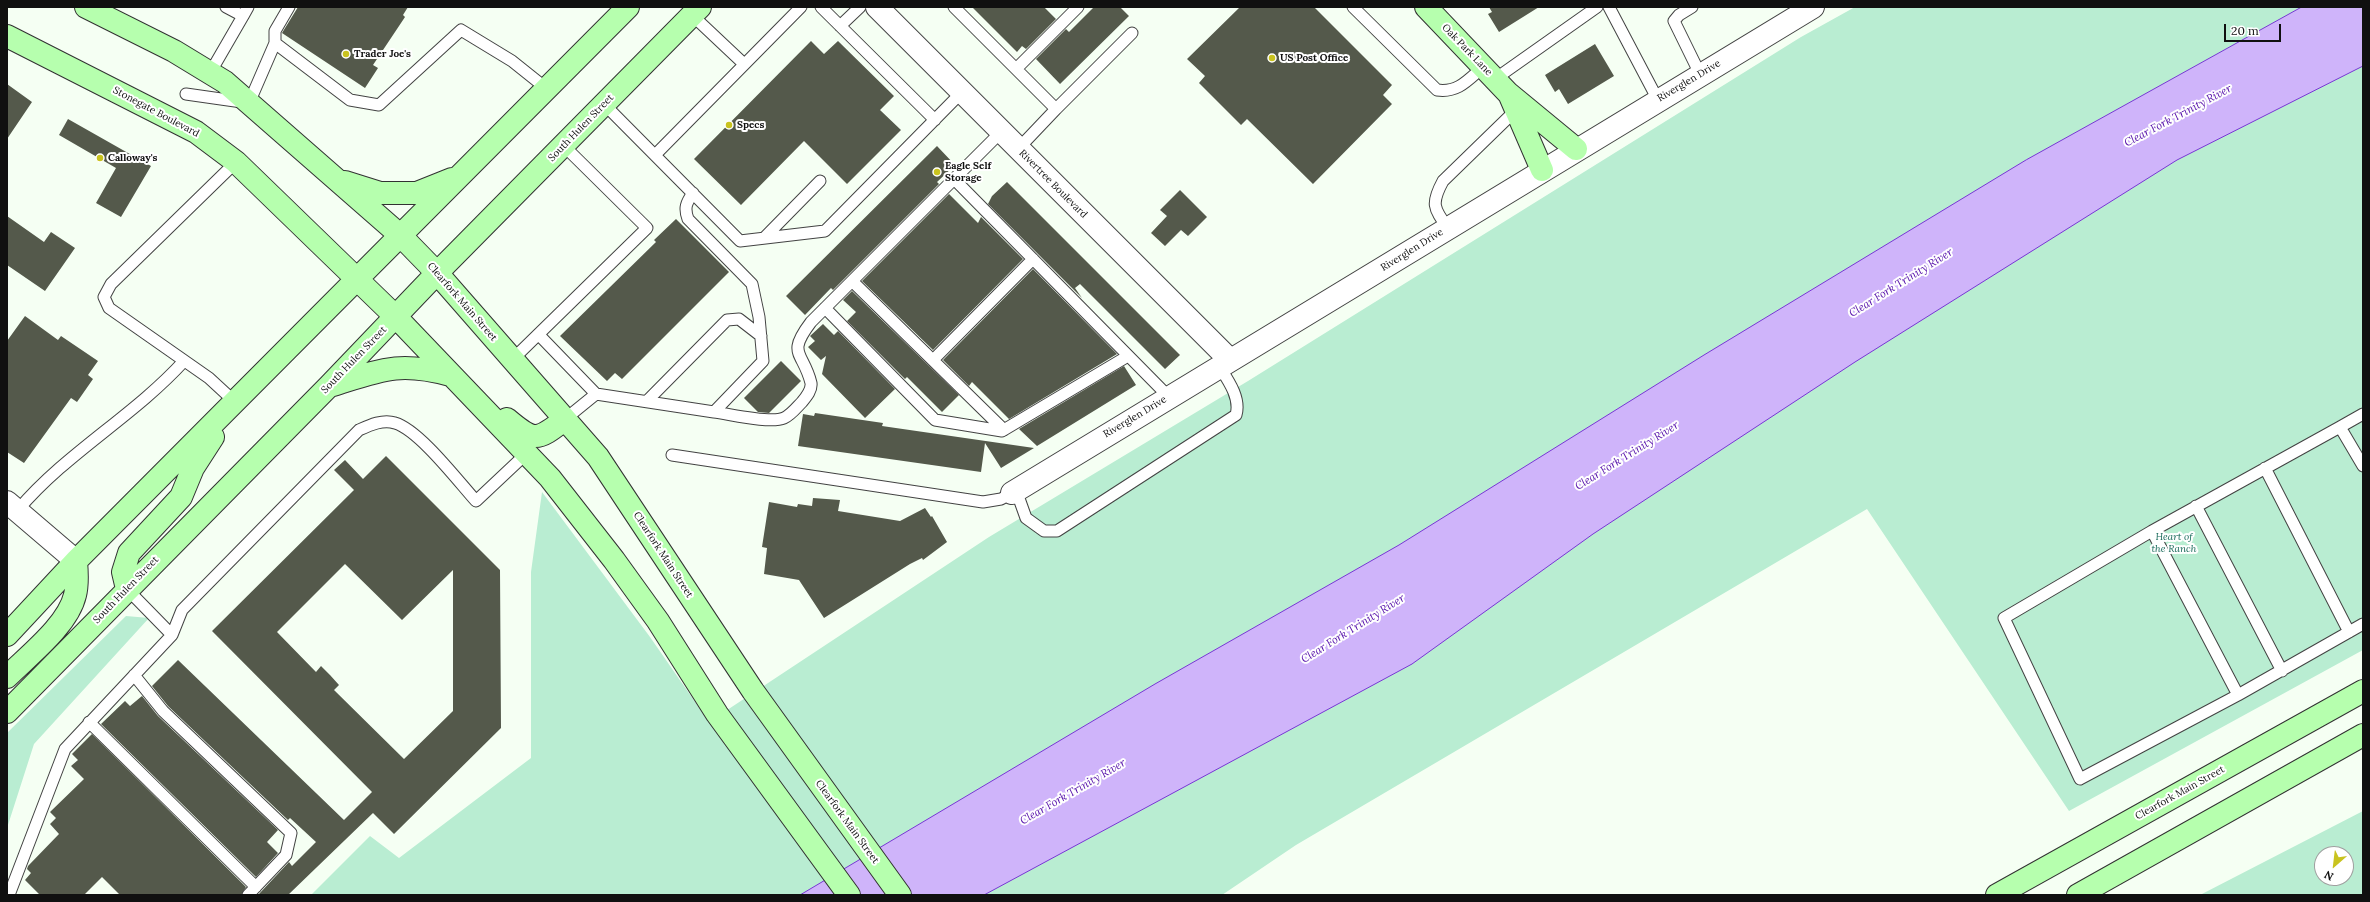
<!DOCTYPE html>
<html>
<head>
<meta charset="utf-8">
<style>
  body { margin:0 }
  #map { position:relative; width:2370px; height:902px; overflow:hidden; background:#f5fff3; font-family:Lora,serif }
  canvas { display:block }
  .frame { position:absolute; inset:0; border:8px solid #101010; pointer-events:none }
  .north { position:absolute; left:2314px; top:846px; width:40px; height:40px; box-sizing:border-box; background:#fff; border:1px solid #9f9f9f; border-radius:50%; rotate:208deg; font-size:11px; font-weight:700; line-height:16px; text-align:center; color:#101010 }
  .north::after { content:''; display:block; margin:auto; width:14px; height:18px; background:#c9c31f; clip-path:polygon(50% 0,100% 100%,50% 72%,0 100%) }
  .scale { position:absolute; left:2224px; top:24px; width:57px; height:18px; box-sizing:border-box; border:2px solid #101010; border-top:0; padding-left:5px; font-size:12px; line-height:14px; white-space:nowrap; color:#101010; -webkit-text-stroke:3px #fff; paint-order:stroke }
</style>
</head>
<body>
<div id="map">
<canvas width="2370" height="902"></canvas>
<div class="frame"></div>
<div class="north">N</div>
<div class="scale">20 m</div>
</div>
<script>
const ctx = document.querySelector('canvas').getContext('2d');
ctx.lineJoin = 'round';
function fill(path, color) {
  ctx.fillStyle = color;
  ctx.fill(path, 'evenodd');
}
function stroke(path, color, width, dash) {
  ctx.strokeStyle = color;
  ctx.lineWidth = width;
  ctx.lineCap = dash ? 'butt' : 'round';
  ctx.setLineDash(dash || []);
  ctx.stroke(path);
}
function write(font, color, halo, rows, align = 'center') {
  ctx.font = font + ' Lora,serif';
  ctx.lineWidth = 4;
  ctx.setLineDash([]);
  ctx.textBaseline = 'middle';
  ctx.strokeStyle = halo;
  ctx.fillStyle = color;
  for (const [text, x, y, turn = 0] of rows) {
    ctx.save();
    ctx.translate(x, y);
    ctx.rotate((+turn || 0) * Math.PI / 180);
    ctx.textAlign = isNaN(turn) ? turn : align;
    if (halo) ctx.strokeText(text, 0, 0);
    ctx.fillText(text, 0, 0);
    ctx.restore();
  }
}
fill(new Path2D(`
  M 1855,7 L 2363,7 L 2363,650 L 2069,811 L 1867,509 L 1296,845 L 1222,895 L 311,895 L 370,836 L 399,858 L 531,758 L 531,572 L 542,492 L 650,637 L 709,722 L 989,537 L 1248,381 L 1801,37 Z
  M 126,616 L 149,618 L 34,744 L 7,828 L 7,733 Z
  M 2363,811 L 2363,895 L 2200,895 ZM 2322,854 L 2346,854 L 2346,878 L 2322,878 Z`), '#b9edd2');
const water = new Path2D(`
  M 2302,7 L 2363,7 L 2363,66 L 2177,160 L 1855,362 L 1593,534 L 1412,664 L 984,895 L 800,895 L 1155,684 L 1399,545 L 1704,355 L 2026,160 Z`);
fill(water, '#cfb4fa');
stroke(water, '#7836d5', 1);
fill(new Path2D(`
  M 298,7 L 408,7 L 403,15 L 405,17 L 373,65 L 378,68 L 365,88 L 282,33 Z
  M 972,7 L 1044,7 L 1056,19 L 1026,49 L 1022,46 L 1017,52 Z
  M 1094,7 L 1120,7 L 1129,16 L 1060,84 L 1036,59 L 1066,29 L 1069,32 Z
  M 1240,7 L 1314,7 L 1392,85 L 1383,95 L 1392,104 L 1313,184 L 1247,119 L 1241,125 L 1199,83 L 1205,76 L 1187,59 Z
  M 1489,7 L 1539,7 L 1499,32 L 1488,14 L 1492,12 Z
  M 811,41 L 824,54 L 838,41 L 894,96 L 880,110 L 901,130 L 847,184 L 804,141 L 741,205 L 694,159 Z
  M 1595,44 L 1614,76 L 1568,104 L 1559,89 L 1555,92 L 1545,75 Z
  M 7,84 L 32,102 L 7,139 Z
  M 68,119 L 151,166 L 121,217 L 96,203 L 116,168 L 59,135 Z
  M 937,146 L 955,165 L 937,182 L 939,184 L 833,290 L 831,288 L 805,315 L 786,296 Z
  M 1007,182 L 1180,355 L 1165,369 L 1080,284 L 1075,288 L 1082,298 L 988,204 L 992,196 Z
  M 1180,190 L 1207,217 L 1188,236 L 1181,230 L 1165,246 L 1151,233 L 1167,216 L 1160,210 Z
  M 949,194 L 978,223 L 981,217 L 1023,259 L 933,350 L 862,281 Z
  M 7,216 L 44,242 L 51,232 L 75,248 L 45,291 L 7,265 Z
  M 676,219 L 729,272 L 622,379 L 615,373 L 607,381 L 560,336 L 656,242 L 654,240 Z
  M 1033,269 L 1117,354 L 1009,419 L 972,382 L 969,386 L 943,360 Z
  M 852,291 L 959,395 L 942,412 L 907,377 L 905,379 L 847,321 L 856,312 L 843,300 Z
  M 25,316 L 58,340 L 61,336 L 98,361 L 88,375 L 93,379 L 77,402 L 71,398 L 24,463 L 7,452 L 7,341 Z
  M 823,324 L 834,335 L 838,331 L 895,389 L 865,418 L 822,374 L 826,356 L 821,360 L 808,347 L 815,341 L 810,336 Z
  M 781,361 L 801,381 L 769,413 L 758,412 L 744,398 Z
  M 1124,366 L 1136,385 L 1037,446 L 1019,429 Z
  M 815,413 L 883,423 L 882,426 L 1034,448 L 1001,468 L 985,443 L 981,472 L 798,446 L 803,414 L 814,416 Z
  M 386,456 L 500,570 L 501,728 L 394,834 L 373,813 L 288,895 L 258,895 L 289,862 L 292,866 L 316,842 L 290,818 L 288,820 L 168,706 L 152,686 L 178,660 L 344,820 L 372,792 L 212,631 L 354,490 L 334,470 L 345,460 L 363,479 ZM 345,564 L 402,620 L 453,570 L 453,711 L 404,759 L 334,690 L 339,685 L 330,675 L 321,666 L 316,672 L 277,632 Z
  M 813,498 L 840,500 L 838,511 L 900,521 L 925,508 L 931,517 L 932,516 L 947,542 L 923,560 L 922,558 L 910,564 L 824,618 L 799,580 L 764,574 L 767,548 L 762,547 L 769,502 L 797,507 L 798,504 L 812,506 Z
  M 142,696 L 158,716 L 278,830 L 267,842 L 278,853 L 256,877 L 101,724 L 125,701 L 130,706 Z
  M 92,734 L 246,887 L 241,895 L 120,895 L 102,877 L 84,895 L 40,895 L 25,880 L 31,873 L 27,869 L 28,866 L 59,834 L 50,824 L 56,818 L 50,812 L 84,779 L 71,766 L 78,760 L 72,754 Z`), '#54594b');
const lane = new Path2D(`
  M 226,7 L 243,16 L 248,7
  M 821,7 L 935,120
  M 954,7 L 1056,109 L 1018,149
  M 1353,7 L 1437,90 C 1458,93 1468,80 1483,67
  M 1609,7 L 1658,100
  M 1692,7 L 1679,15 L 1674,21 L 1700,74
  M 692,15 L 744,64
  M 840,26 L 860,7
  M 275,43 L 350,100 L 379,105 L 461,30 L 512,61 L 547,89
  M 1016,69 L 1078,7
  M 210,73 L 243,16
  M 1495,79 L 1597,7
  M 186,94 L 249,103 L 275,43 L 275,31 L 289,7
  M 604,104 L 740,241 L 825,231 L 962,92
  M 1056,109 L 1132,33
  M 655,155 L 801,7
  M 954,179 L 1169,397
  M 1448,228 C 1433,208 1431,203 1443,181 L 1516,110
  M 764,238 L 820,181
  M 852,281 L 1004,430
  M 825,308 L 935,420 L 1002,431 L 1128,356
  M 539,335 L 596,394
  M 512,360 L 647,228 L 564,146
  M 933,360 L 1033,259
  M 647,401 L 727,320 L 739,319 L 761,336
  M 235,402 L 209,378 L 109,308 L 104,297 L 111,284 L 236,162
  M 714,412 C 730,414 770,424 784,418 C 791,415 797,407 802,402 C 807,396 812,390 811,383 C 803,351 786,355 811,322 L 1001,132
  M 2363,414 L 2340,427 L 2363,466
  M 564,420 L 596,394 L 714,412 L 763,361 L 759,317 L 752,284 L 688,219 C 684,208 686,203 693,193
  M 2340,427 L 2152,531 L 2238,695 L 2363,624
  M 672,455 L 983,502 L 1001,499 L 1012,493
  M 2265,468 L 2349,632
  M 1016,490 L 1026,518 L 1044,531 L 1057,531 L 1236,415 C 1241,398 1228,380 1219,366
  M 2196,506 L 2282,671
  M 18,510 C 66,453 134,416 184,361
  M 2152,531 L 2004,618 L 2080,779 L 2238,695
  M 172,635 L 182,610 L 359,430 C 370,425 383,419 395,423 C 419,430 458,481 476,501 L 527,453
  M 134,675 L 163,711 L 291,833 L 286,855 L 248,895
  M 89,722 L 256,887
  M 9,895 L 65,749 L 172,635 L 127,589`);
const street = new Path2D(`
  M 877,7 L 1230,360
  M 1012,493 L 1813,7
  M 7,502 L 76,561`);
const secondary = new Path2D(`
  M 86,7 L 174,51 L 225,82 L 401,236 L 437,273 L 598,457 L 753,691 L 900,895
  M 1426,7 L 1508,93 L 1576,149
  M 7,36 L 196,132 L 236,162 L 396,317 L 550,478 L 614,560 L 658,621 L 717,714 L 849,895
  M 1510,96 L 1542,170
  M 345,182 L 380,193 L 417,193 L 452,179
  M 333,385 C 381,370 399,361 450,375
  M 507,419 C 534,442 537,441 564,420
  M 127,589 L 123,572 L 129,553 L 181,497 L 193,468 L 213,437
  M 7,635 L 76,561 L 628,7
  M 7,677 C 29,655 68,625 75,595 C 78,584 77,572 76,561
  M 7,712 L 329,386 L 437,273 L 700,7
  M 1997,895 L 2363,691
  M 2078,895 L 2363,735`);
stroke(lane, '#434343', 13);
stroke(street, '#434343', 24);
stroke(secondary, '#323232', 24);
stroke(lane, '#fff', 11);
stroke(street, '#fff', 22);
stroke(secondary, '#b6ffae', 22);
for (const [x, y, r, color] of [
  [346,54,4,"#c9c31f"],
  [1272,58,4,"#c9c31f"],
  [729,125,4,"#c9c31f"],
  [100,158,4,"#c9c31f"],
  [937,172,4,"#c9c31f"]
]) {
  const dot = new Path2D();
  dot.arc(x, y, r, 0, 2 * Math.PI);
  ctx.fillStyle = color;
  ctx.fill(dot);
  stroke(dot, '#fff', 1.5);
}
write('10px', '#101010', '#fff', [
  ["Oak Park Lane",1467,50,46],
  ["Riverglen Drive",1689,81,-31],
  ["Stonegate Boulevard",156,112,28],
  ["South Hulen Street",581,128,-46],
  ["Rivertree Boulevard",1053,184,45],
  ["Riverglen Drive",1412,250,-32],
  ["Clearfork Main Street",462,302,49],
  ["South Hulen Street",354,360,-46],
  ["Riverglen Drive",1135,417,-31],
  ["Clearfork Main Street",663,555,57],
  ["South Hulen Street",126,590,-46],
  ["Clearfork Main Street",2180,793,-29],
  ["Clearfork Main Street",847,822,54]
]);
write('bold 10px', '#101010', '#fff', [
  ["Trader Joe's",354,54],
  ["US Post Office",1280,58],
  ["Specs",737,125],
  ["Calloway's",108,158],
  ["Eagle Self",945,166],
  ["Storage",945,178]
], 'left');
write('italic 10px', '#1b6c5c', '#fff', [
  ["Heart of",2174,537],
  ["the Ranch",2174,549]
]);
write('italic 11px', '#5510aa', '#fff', [
  ["Clear Fork Trinity River",2178,116,-28],
  ["Clear Fork Trinity River",1901,283,-32],
  ["Clear Fork Trinity River",1627,456,-32],
  ["Clear Fork Trinity River",1353,629,-32],
  ["Clear Fork Trinity River",1073,792,-30]
]);
</script>
</body>
</html>
